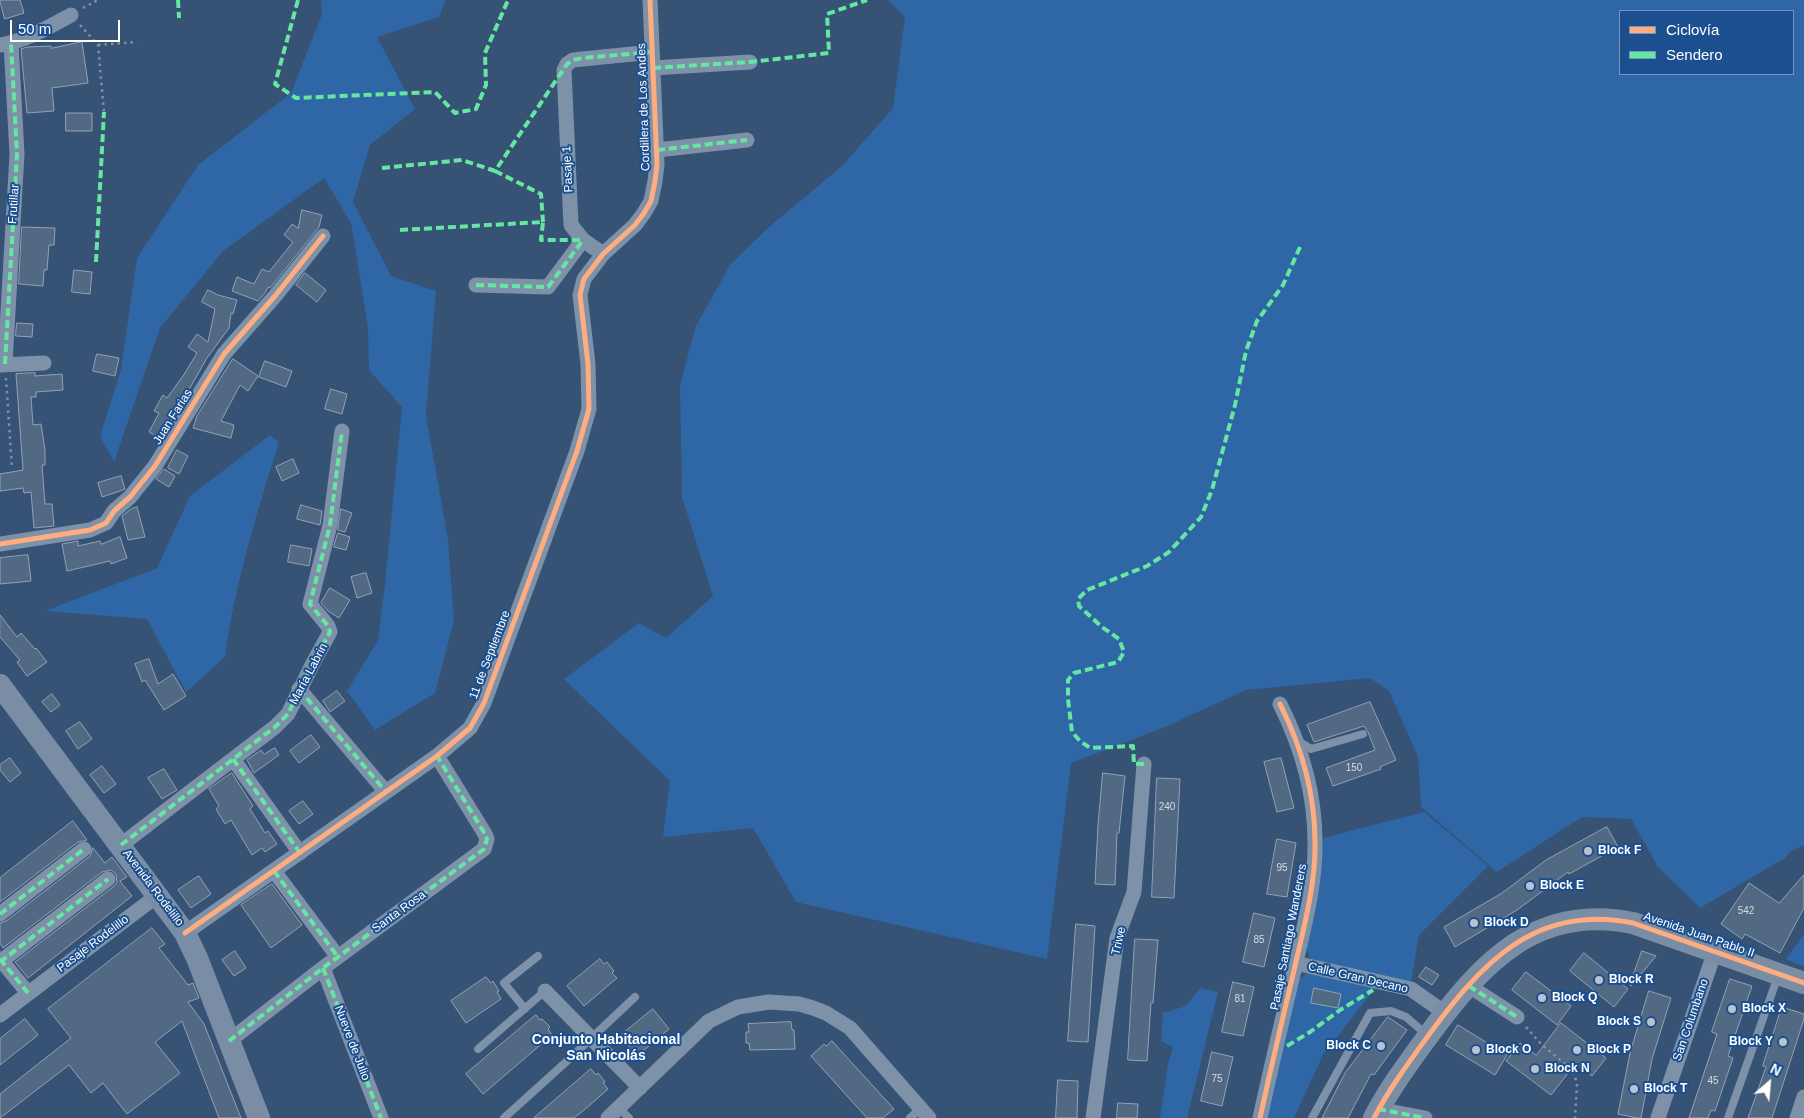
<!DOCTYPE html>
<html>
<head>
<meta charset="utf-8">
<style>
  body { margin:0 }
  #map { position:relative; width:1804px; height:1118px; overflow:hidden; background:#365274; font-family:Helvetica,sans-serif }
  canvas { display:block }
  .legend { position:absolute; left:1619px; top:10px; width:175px; height:65px; box-sizing:border-box; background:#1b4f8f; border:1px solid #7695bc; margin:0; padding:6px 9px; list-style:none; font-size:15px; color:#fff }
  .legend li { display:flex; align-items:center; gap:10px; height:25px }
  .legend b { width:25px; border:1px solid #7695bc }
  .north { position:absolute; left:1744px; top:1058px; width:50px; height:50px; -webkit-text-stroke:4px #1b4f8f; paint-order:stroke; rotate:27deg; font-size:14px; font-weight:700; line-height:20px; text-align:center; color:#fff }
  .north::after { content:''; display:block; margin:auto; width:18px; height:22px; background:#fff; clip-path:polygon(50% 0,100% 100%,50% 72%,0 100%) }
  .scale { position:absolute; left:10px; top:20px; width:110px; height:22px; box-sizing:border-box; border:2px solid #fff; border-top:0; padding-left:6px; font-size:15px; line-height:18px; white-space:nowrap; color:#fff; -webkit-text-stroke:4px #1b4f8f; paint-order:stroke }
</style>
</head>
<body>
<div id="map">
<canvas width="1804" height="1118"></canvas>
<ul class="legend">
<li><b style="height:6px;background:#ffac80"></b>Ciclovía</li>
<li><b style="height:6px;background:#66e7a1"></b>Sendero</li>
</ul>
<div class="north">N</div>
<div class="scale">50 m</div>
</div>
<script>
const ctx = document.querySelector('canvas').getContext('2d');
ctx.lineJoin = 'round';
function fill(path, color) {
  ctx.fillStyle = color;
  ctx.fill(path, 'evenodd');
}
function stroke(path, color, width, dash) {
  ctx.strokeStyle = color;
  ctx.lineWidth = width;
  ctx.lineCap = dash ? 'butt' : 'round';
  ctx.setLineDash(dash || []);
  ctx.stroke(path);
}
function write(font, color, halo, rows, align = 'center') {
  ctx.font = font + ' Helvetica,sans-serif';
  ctx.lineWidth = 4;
  ctx.setLineDash([]);
  ctx.textBaseline = 'middle';
  ctx.strokeStyle = halo;
  ctx.fillStyle = color;
  for (const [text, x, y, turn = 0] of rows) {
    ctx.save();
    ctx.translate(x, y);
    ctx.rotate((+turn || 0) * Math.PI / 180);
    ctx.textAlign = isNaN(turn) ? turn : align;
    if (halo) ctx.strokeText(text, 0, 0);
    ctx.fillText(text, 0, 0);
    ctx.restore();
  }
}
fill(new Path2D(`
  M 321,0 L 446,0 L 439,17 L 377,37 L 415,109 L 370,145 L 353,202 L 391,276 L 436,291 L 426,415 L 448,540 L 454,621 L 435,693 L 375,730 L 347,691 L 378,640 L 385,584 L 402,407 L 369,370 L 368,328 L 351,223 L 324,178 L 223,251 L 160,328 L 114,462 L 100,436 L 121,370 L 137,258 L 198,165 L 291,93 L 322,14 Z
  M 888,0 L 1804,0 L 1804,845 L 1790,852 L 1785,858 L 1700,908 L 1658,867 L 1631,819 L 1582,817 L 1497,872 L 1421,807 L 1418,757 L 1389,691 L 1370,678 L 1246,690 L 1165,727 L 1071,763 L 1047,959 L 796,902 L 753,828 L 663,837 L 670,781 L 564,679 L 639,623 L 666,638 L 713,596 L 682,497 L 680,385 L 696,326 L 730,265 L 769,227 L 842,166 L 893,108 L 905,17 ZM 1620,11 L 1793,11 L 1793,74 L 1620,74 Z
  M 270,435 L 279,442 C 257,513 235,583 225,657 L 186,692 L 147,619 L 45,611 L 157,568 L 190,496 Z
  M 1424,812 L 1488,866 L 1419,935 L 1411,982 L 1311,960 L 1306,948 L 1321,870 L 1323,838 Z
  M 1804,934 L 1804,967 L 1786,959 Z
  M 1309,972 L 1376,987 L 1323,1055 L 1294,1118 L 1265,1118 L 1298,980 Z
  M 1200,988 L 1218,992 L 1187,1118 L 1160,1118 L 1168,1064 L 1173,1047 L 1161,1041 L 1163,1013 L 1186,1006 Z`), '#2f66a5');
const building = new Path2D(`
  M 0,0 L 20,0 L 24,13 L 5,19 Z
  M 82,42 L 88,83 L 52,88 L 54,111 L 27,113 L 21,49 L 27,47 L 51,46 L 51,48 Z
  M 66,113 L 92,113 L 92,131 L 66,131 Z
  M 302,210 L 322,215 L 319,227 L 270,288 L 268,287 L 265,293 L 258,301 L 232,291 L 237,277 L 254,284 L 262,269 L 269,272 L 293,242 L 284,235 L 292,224 L 298,228 Z
  M 22,227 L 55,228 L 54,245 L 49,245 L 47,270 L 44,270 L 43,286 L 19,284 Z
  M 74,270 L 92,272 L 90,294 L 72,292 Z
  M 305,273 L 326,290 L 317,302 L 296,285 Z
  M 208,290 L 218,295 L 237,300 L 233,314 L 231,313 L 229,328 L 207,358 L 161,439 L 149,432 L 159,413 L 154,411 L 163,395 L 167,398 L 183,376 L 197,353 L 188,347 L 197,334 L 208,342 L 215,309 L 202,302 Z
  M 17,323 L 33,324 L 32,337 L 16,336 Z
  M 97,354 L 119,358 L 115,376 L 93,371 Z
  M 233,359 L 258,376 L 248,391 L 240,385 L 221,421 L 234,425 L 231,438 L 193,428 L 197,416 Z
  M 265,361 L 292,371 L 286,387 L 259,377 Z
  M 35,373 L 35,376 L 62,374 L 63,390 L 36,392 L 36,397 L 31,397 L 33,425 L 41,424 L 45,450 L 45,465 L 42,465 L 45,504 L 52,504 L 54,526 L 34,528 L 31,492 L 24,493 L 23,488 L 0,491 L 0,474 L 23,470 L 16,374 Z
  M 331,389 L 347,394 L 342,414 L 325,409 Z
  M 177,450 L 188,456 L 179,474 L 168,468 Z
  M 293,459 L 299,473 L 282,481 L 276,467 Z
  M 164,469 L 175,476 L 169,487 L 156,479 Z
  M 121,476 L 125,489 L 123,490 L 102,497 L 98,483 Z
  M 301,505 L 322,511 L 320,525 L 297,519 Z
  M 137,507 L 145,537 L 128,540 L 122,516 L 131,509 Z
  M 341,509 L 352,513 L 345,532 L 338,530 Z
  M 338,533 L 350,537 L 346,550 L 334,547 Z
  M 120,537 L 127,558 L 111,564 L 110,561 L 67,571 L 62,544 L 78,541 L 78,546 L 100,541 L 101,544 Z
  M 291,545 L 312,549 L 309,566 L 288,562 Z
  M 28,555 L 31,581 L 0,584 L 0,558 Z
  M 366,573 L 372,593 L 357,598 L 351,577 Z
  M 330,588 L 350,600 L 339,618 L 328,611 L 321,603 Z
  M 0,615 L 17,637 L 21,633 L 35,649 L 36,648 L 47,662 L 27,676 L 17,662 L 20,660 L 0,637 Z
  M 149,659 L 158,684 L 173,674 L 186,696 L 164,710 L 145,680 L 142,682 L 135,664 Z
  M 337,691 L 345,701 L 330,712 L 323,701 Z
  M 52,694 L 60,705 L 51,712 L 42,702 Z
  M 1370,702 L 1396,760 L 1380,767 L 1381,769 L 1333,786 L 1326,768 L 1375,750 L 1368,732 L 1364,726 L 1314,742 L 1307,725 Z
  M 80,722 L 92,739 L 78,749 L 66,731 Z
  M 311,735 L 320,747 L 299,763 L 290,751 Z
  M 275,748 L 279,755 L 254,773 L 247,760 L 261,750 L 264,754 Z
  M 10,758 L 21,773 L 10,782 L 0,770 L 0,765 Z
  M 1281,758 L 1294,808 L 1277,812 L 1264,762 Z
  M 102,766 L 116,784 L 104,793 L 90,775 Z
  M 164,769 L 177,790 L 162,799 L 148,778 Z
  M 232,773 L 253,806 L 250,809 L 265,833 L 268,831 L 277,844 L 265,852 L 262,848 L 252,855 L 231,820 L 225,824 L 216,809 L 219,806 L 209,789 Z
  M 1103,773 L 1125,776 L 1119,833 L 1117,833 L 1115,885 L 1095,884 L 1098,825 Z
  M 1157,778 L 1180,779 L 1174,898 L 1152,897 Z
  M 303,801 L 313,814 L 299,824 L 289,811 Z
  M 73,821 L 87,840 L 78,842 L 0,902 L 0,878 Z
  M 1607,827 L 1618,847 L 1569,874 L 1568,872 L 1517,910 L 1455,947 L 1444,927 L 1502,893 L 1546,860 Z
  M 1277,839 L 1296,843 L 1287,897 L 1267,894 Z
  M 93,848 L 105,863 L 112,857 L 127,877 L 120,881 L 132,896 L 28,978 L 15,962 L 114,886 L 117,882 L 116,874 L 111,870 L 102,872 L 3,948 L 0,943 L 0,923 L 6,921 L 90,856 Z
  M 1804,875 L 1804,908 L 1780,953 L 1745,934 L 1742,939 L 1721,924 L 1749,883 L 1779,903 Z
  M 199,876 L 211,894 L 191,908 L 178,890 Z
  M 272,884 L 302,925 L 271,948 L 241,905 Z
  M 1254,913 L 1275,918 L 1264,967 L 1243,962 Z
  M 1076,924 L 1095,926 L 1088,1042 L 1068,1041 Z
  M 152,928 L 165,944 L 159,948 L 188,985 L 193,983 L 199,998 L 188,1002 L 204,1024 L 241,1118 L 219,1118 L 182,1021 L 155,1042 L 180,1073 L 127,1114 L 103,1083 L 91,1093 L 69,1065 L 0,1118 L 0,1094 L 71,1038 L 48,1009 Z
  M 1135,939 L 1158,940 L 1153,1003 L 1151,1003 L 1147,1061 L 1128,1060 Z
  M 235,951 L 246,968 L 234,976 L 222,960 Z
  M 1642,951 L 1656,956 L 1631,986 L 1630,985 Z
  M 1584,953 L 1628,989 L 1614,1007 L 1570,971 Z
  M 600,959 L 604,964 L 607,962 L 614,971 L 612,973 L 617,978 L 584,1006 L 567,986 Z
  M 1426,967 L 1439,975 L 1432,985 L 1419,977 Z
  M 1526,972 L 1571,1006 L 1557,1025 L 1512,990 Z
  M 486,977 L 491,983 L 493,981 L 499,991 L 497,992 L 501,999 L 466,1023 L 451,1001 Z
  M 1730,979 L 1752,986 L 1728,1056 L 1733,1058 L 1715,1111 L 1711,1110 L 1708,1118 L 1689,1118 L 1717,1034 L 1712,1032 Z
  M 1233,982 L 1254,987 L 1243,1036 L 1222,1032 Z
  M 1314,988 L 1341,994 L 1338,1008 L 1311,1003 Z
  M 1649,991 L 1671,998 L 1652,1059 L 1641,1118 L 1637,1118 L 1618,1114 L 1630,1053 Z
  M 1782,1007 L 1804,1014 L 1804,1019 L 1772,1118 L 1748,1118 L 1766,1067 L 1763,1066 Z
  M 653,1009 L 669,1029 L 637,1056 L 620,1036 Z
  M 536,1015 L 540,1020 L 542,1019 L 550,1027 L 548,1029 L 552,1035 L 483,1094 L 466,1074 Z
  M 1388,1017 L 1407,1030 L 1374,1075 L 1371,1074 L 1348,1118 L 1322,1118 L 1345,1073 Z
  M 25,1019 L 38,1035 L 0,1065 L 0,1039 Z
  M 791,1022 L 792,1030 L 794,1030 L 795,1049 L 750,1050 L 749,1043 L 746,1043 L 746,1032 L 749,1032 L 748,1024 Z
  M 1561,1023 L 1606,1058 L 1592,1076 L 1576,1063 L 1551,1095 L 1506,1061 L 1520,1043 L 1536,1055 Z
  M 1458,1025 L 1507,1055 L 1495,1075 L 1446,1045 Z
  M 832,1041 L 894,1109 L 883,1118 L 867,1118 L 811,1056 L 824,1044 L 826,1046 Z
  M 1212,1052 L 1233,1057 L 1222,1106 L 1201,1101 Z
  M 591,1069 L 596,1075 L 598,1073 L 605,1082 L 603,1083 L 608,1089 L 590,1105 L 574,1118 L 534,1118 Z
  M 1058,1080 L 1078,1081 L 1077,1118 L 1056,1118 Z
  M 1118,1103 L 1138,1104 L 1137,1118 L 1117,1118 Z`);
fill(building, '#526984');
stroke(building, '#92a2b6', 1);
stroke(new Path2D(`
  M 83,8 L 98,0
  M 80,25 L 98,45 L 104,112
  M 98,45 L 137,42
  M 6,378 L 12,469
  M 1526,1027 L 1542,1045 L 1569,1067 L 1574,1074 L 1577,1084 L 1575,1118`), '#7d92a8', 2.5, [2.5, 4]);
stroke(new Path2D(`
  M 1298,741 L 1311,749 L 1363,734
  M 525,1009 L 504,983 L 538,956
  M 478,1049 L 545,991
  M 619,1108 L 629,1118
  M 504,1118 L 566,1062 L 635,997
  M 910,1118 L 921,1108
  M 1312,1118 L 1370,1013 L 1391,1011 L 1406,1017 L 1427,1035
  M 1728,1118 L 1778,976`), '#7d92a8', 8);
stroke(new Path2D(`
  M 0,45 C 25,41 49,27 71,15
  M 653,68 L 750,62
  M 657,150 L 747,140
  M 603,254 L 583,240 L 571,225 L 564,70 L 567,64 L 573,60 L 652,52
  M 476,285 L 548,287 L 583,240
  M 5,364 L 17,154 L 11,43
  M 0,365 L 44,363
  M 0,544 L 90,530 L 106,523 L 114,511 L 130,497 L 155,466 L 224,354 L 275,296 L 323,236
  M 299,689 L 386,792
  M 233,759 L 300,853
  M 121,845 L 275,727 L 288,714 L 312,665 L 330,632 L 328,626 L 310,604 L 330,525 L 342,431
  M 274,871 L 338,957
  M 0,914 L 84,849
  M 185,933 L 437,756 L 470,728 L 484,703 L 577,451 L 589,409 L 588,364 L 580,295 L 584,279 L 603,254 L 635,225 L 644,213 L 651,201 L 655,181 L 657,164 L 650,0
  M 0,959 L 28,993
  M 0,962 L 108,879
  M 1295,963 L 1411,989 L 1445,1013
  M 323,968 L 381,1118
  M 1469,986 L 1517,1017
  M 545,991 L 640,1088
  M 0,1015 L 158,895
  M 229,1041 L 323,968 L 484,849 L 487,839 L 485,834 L 437,756
  M 1378,1109 L 1425,1118
  M 608,1118 L 709,1021 L 738,1007 L 769,1002 L 799,1004 L 813,1008 L 826,1013 L 850,1028 L 929,1118
  M 1093,1118 L 1117,938 L 1134,892 L 1144,764
  M 1260,1118 C 1271,1067 1283,1017 1295,966 C 1304,927 1316,882 1315,842 C 1315,793 1302,748 1280,704
  M 1658,1118 L 1715,951
  M 1797,1118 L 1804,1097`), '#7d92a8', 15);
stroke(new Path2D(`
  M 0,685 L 185,933 L 197,958 L 259,1118
  M 1374,1118 C 1389,1089 1409,1062 1428,1036 C 1481,964 1535,903 1633,923 L 1804,983`), '#798da4', 22);
stroke(new Path2D(`
  M 178,0 L 179,18
  M 298,0 L 275,84 L 296,98 L 435,92 L 455,113 L 476,109 L 486,85 L 485,53 L 508,0
  M 653,68 L 750,62 L 829,53 L 827,14 L 867,0
  M 657,150 L 747,140
  M 382,168 L 462,160 L 495,171 L 567,64 L 573,60 L 583,58 L 652,52
  M 495,171 L 541,194 L 543,222
  M 400,230 L 543,222 L 541,240 L 583,240
  M 96,262 L 104,112
  M 476,285 L 548,287 L 583,240
  M 5,364 L 17,154 L 11,43
  M 299,689 L 386,792
  M 233,759 L 300,853
  M 1144,764 L 1134,764 L 1133,746 L 1090,748 L 1080,741 L 1072,732 L 1068,699 L 1068,680 L 1074,673 L 1118,662 L 1124,652 L 1119,639 L 1102,627 L 1079,606 L 1078,599 L 1087,590 L 1147,566 L 1169,552 L 1201,517 L 1212,490 L 1235,405 L 1246,351 L 1257,321 L 1283,285 L 1300,247
  M 121,845 L 275,727 L 288,714 L 312,665 L 330,632 L 328,626 L 310,604 L 330,525 L 342,431
  M 274,871 L 338,957
  M 0,914 L 84,849
  M 0,959 L 28,993
  M 0,962 L 108,879
  M 323,968 L 381,1118
  M 1469,986 L 1517,1017
  M 229,1041 L 323,968 L 484,849 L 487,839 L 485,834 L 437,756
  M 1287,1046 L 1310,1032 L 1340,1010 L 1373,990
  M 1378,1109 L 1425,1118`), '#66e7a1', 4, [8, 4]);
stroke(new Path2D(`
  M 0,544 L 90,530 L 106,523 L 114,511 L 130,497 L 155,466 L 224,354 L 275,296 L 323,236
  M 185,933 L 437,756 L 470,728 L 484,703 L 577,451 L 589,409 L 588,364 L 580,295 L 584,279 L 603,254 L 635,225 L 644,213 L 651,201 L 655,181 L 657,164 L 650,0
  M 1260,1118 C 1271,1067 1283,1017 1295,966 C 1304,927 1316,882 1315,842 C 1315,793 1302,748 1280,704
  M 1374,1118 C 1389,1089 1409,1062 1428,1036 C 1481,964 1535,903 1633,923 L 1804,983`), '#ffac80', 5);
for (const [x, y, r, color] of [
  [1588,851,5,"#b9c2ce"],
  [1530,886,5,"#b9c2ce"],
  [1474,923,5,"#b9c2ce"],
  [1599,980,5,"#b9c2ce"],
  [1542,998,5,"#b9c2ce"],
  [1732,1009,5,"#b9c2ce"],
  [1651,1022,5,"#b9c2ce"],
  [1783,1042,5,"#b9c2ce"],
  [1381,1046,5,"#b9c2ce"],
  [1476,1050,5,"#b9c2ce"],
  [1577,1050,5,"#b9c2ce"],
  [1535,1069,5,"#b9c2ce"],
  [1634,1089,5,"#b9c2ce"]
]) {
  const dot = new Path2D();
  dot.arc(x, y, r, 0, 2 * Math.PI);
  ctx.fillStyle = color;
  ctx.fill(dot);
  stroke(dot, '#1b4f8f', 2);
}
write('10px', '#d4dae0', null, [
  ["150",1354,768],
  ["240",1167,807],
  ["95",1282,868],
  ["542",1746,911],
  ["85",1259,940],
  ["81",1240,999],
  ["75",1217,1079],
  ["45",1713,1081]
]);
write('12px', '#fff', '#1b4f8f', [
  ["Cordillera de Los Andes",644,107,-92],
  ["Pasaje 1",568,169,-93],
  ["Frutillar",14,204,-86],
  ["Juan Farias",173,417,-58],
  ["11 de Septiembre",490,655,-69],
  ["María Labrin",309,674,-62],
  ["Avenida Rodelillo",153,888,53],
  ["Santa Rosa",399,912,-36],
  ["Avenida Juan Pablo II",1699,935,19],
  ["Pasaje Santiago Wanderers",1289,937,-79],
  ["Triwe",1119,941,-77],
  ["Pasaje Rodelillo",93,944,-37],
  ["Calle Gran Decano",1358,978,13],
  ["San Columbano",1691,1020,-71],
  ["Nueve de Julio",352,1043,69]
]);
write('bold 12px', '#fff', '#1b4f8f', [
  ["Block F",1598,851],
  ["Block E",1540,886],
  ["Block D",1484,923],
  ["Block R",1609,980],
  ["Block Q",1552,998],
  ["Block X",1742,1009],
  ["Block S",1641,1022,"right"],
  ["Block Y",1773,1042,"right"],
  ["Block C",1371,1046,"right"],
  ["Block O",1486,1050],
  ["Block P",1587,1050],
  ["Block N",1545,1069],
  ["Block T",1644,1089]
], 'left');
write('bold 14px', '#fff', '#1b4f8f', [
  ["Conjunto Habitacional",606,1040],
  ["San Nicolás",606,1056]
]);
</script>
</body>
</html>
